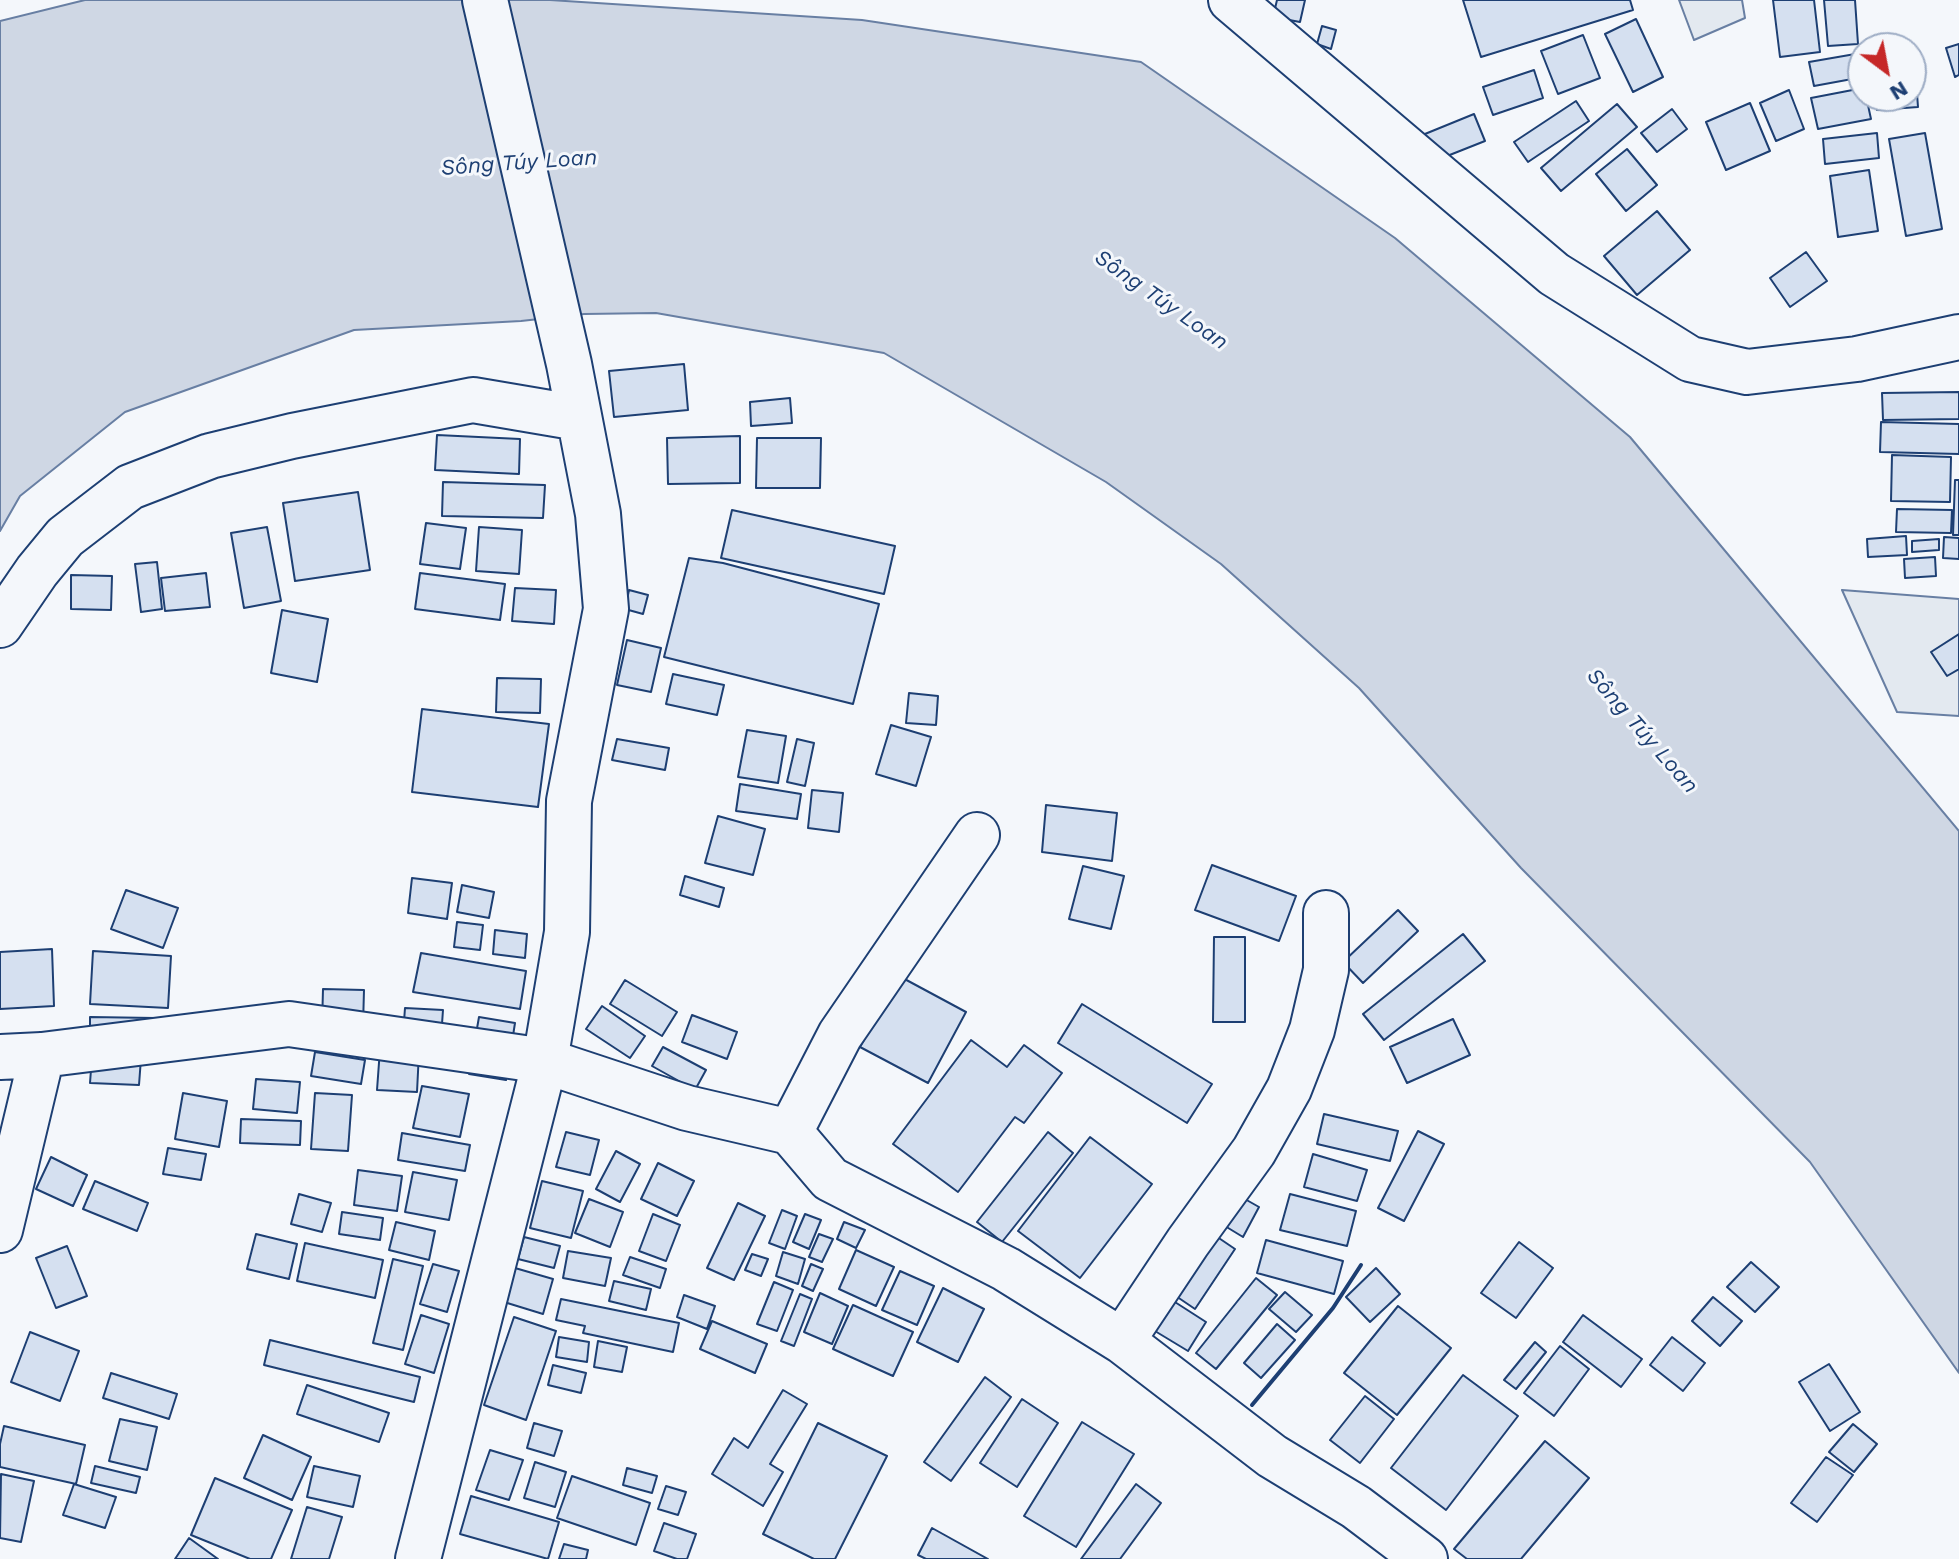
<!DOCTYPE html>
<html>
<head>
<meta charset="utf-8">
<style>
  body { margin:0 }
  #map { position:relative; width:1959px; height:1559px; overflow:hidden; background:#f4f7fb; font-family:"Work Sans",sans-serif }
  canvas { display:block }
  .north { position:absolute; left:1847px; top:32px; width:80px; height:80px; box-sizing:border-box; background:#f4f7fb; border:2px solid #9eadc5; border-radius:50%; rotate:148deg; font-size:22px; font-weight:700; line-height:32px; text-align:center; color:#1d3f73 }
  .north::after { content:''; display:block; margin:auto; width:28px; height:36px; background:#c62828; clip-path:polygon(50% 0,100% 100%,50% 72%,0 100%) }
</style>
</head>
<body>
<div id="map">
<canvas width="1959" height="1559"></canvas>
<div class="north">N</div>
</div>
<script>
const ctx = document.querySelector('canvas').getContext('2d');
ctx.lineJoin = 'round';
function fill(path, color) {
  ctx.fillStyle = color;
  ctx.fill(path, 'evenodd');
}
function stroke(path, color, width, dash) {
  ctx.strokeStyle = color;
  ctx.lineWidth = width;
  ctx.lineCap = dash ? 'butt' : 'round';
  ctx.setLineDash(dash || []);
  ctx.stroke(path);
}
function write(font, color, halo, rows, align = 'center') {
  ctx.font = font + ' "Work Sans",sans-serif';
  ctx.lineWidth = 6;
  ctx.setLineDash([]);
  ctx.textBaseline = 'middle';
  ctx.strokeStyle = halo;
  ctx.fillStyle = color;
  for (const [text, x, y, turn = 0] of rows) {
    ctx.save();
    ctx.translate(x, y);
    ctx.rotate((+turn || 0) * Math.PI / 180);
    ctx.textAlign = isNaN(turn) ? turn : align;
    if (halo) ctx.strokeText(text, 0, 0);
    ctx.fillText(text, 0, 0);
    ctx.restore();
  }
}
const green = new Path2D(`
  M 1679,0 L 1742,0 L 1745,18 L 1694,40 Z
  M 1842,590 L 1959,599 L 1959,716 L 1897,712 Z`);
fill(green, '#e3e9f0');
stroke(green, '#687fa3', 2);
const water = new Path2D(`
  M 85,0 L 550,0 L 862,20 L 1141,62 L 1395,238 L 1630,437 L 1959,831 L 1959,1373 L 1810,1162 L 1521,868 L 1359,688 L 1221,564 L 1106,482 L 884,353 L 656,313 L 584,314 L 521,321 L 354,330 L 125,412 L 20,496 L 0,531 L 0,21 Z`);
fill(water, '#cfd7e4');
stroke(water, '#687fa3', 2);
const building = new Path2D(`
  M 1277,0 L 1305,0 L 1300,22 L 1273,17 Z
  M 1463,0 L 1630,0 L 1633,10 L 1481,57 Z
  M 1773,0 L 1814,0 L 1820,52 L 1780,57 Z
  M 1824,0 L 1855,0 L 1858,44 L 1828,46 Z
  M 1636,19 L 1663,77 L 1633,92 L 1605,34 Z
  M 1322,26 L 1336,30 L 1331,49 L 1317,44 Z
  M 1583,35 L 1600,78 L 1558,94 L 1541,51 Z
  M 1959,44 L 1959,75 L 1955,77 L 1946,48 Z
  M 1861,53 L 1863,77 L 1814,86 L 1809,62 Z
  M 1914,53 L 1918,107 L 1877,110 L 1876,96 L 1911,96 L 1911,54 Z
  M 1534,70 L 1543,98 L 1493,115 L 1483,87 Z
  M 1863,88 L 1863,96 L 1866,96 L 1871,119 L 1818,129 L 1811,98 Z
  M 1789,90 L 1804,129 L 1776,141 L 1760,103 Z
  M 1576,101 L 1589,121 L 1528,162 L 1514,142 Z
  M 1750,103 L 1770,151 L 1726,170 L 1706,122 Z
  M 1617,104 L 1637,127 L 1561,191 L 1541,168 Z
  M 1672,109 L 1687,129 L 1657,152 L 1641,133 Z
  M 1474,114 L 1485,141 L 1432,162 L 1420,136 Z
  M 1877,133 L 1879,158 L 1825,164 L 1823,139 Z
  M 1925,133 L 1942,229 L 1906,236 L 1889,139 Z
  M 1627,149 L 1657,185 L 1626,211 L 1596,174 Z
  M 1869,170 L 1878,231 L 1838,237 L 1830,176 Z
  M 1657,211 L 1690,250 L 1637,295 L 1604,256 Z
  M 1806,252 L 1827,281 L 1790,307 L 1770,278 Z
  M 684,364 L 688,410 L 614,417 L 609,371 Z
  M 1959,392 L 1959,419 L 1883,420 L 1882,393 Z
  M 790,398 L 792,423 L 751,426 L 750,402 Z
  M 1881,422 L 1959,424 L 1959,454 L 1880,452 Z
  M 437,435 L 520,439 L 519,474 L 435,470 Z
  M 740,436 L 740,483 L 668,484 L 667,438 Z
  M 757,438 L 821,438 L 820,488 L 756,488 Z
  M 1892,455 L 1951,457 L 1950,502 L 1891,501 Z
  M 1955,480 L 1959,480 L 1959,535 L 1953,535 Z
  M 443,482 L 545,485 L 543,518 L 442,516 Z
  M 358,492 L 370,570 L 295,581 L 283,503 Z
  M 1897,509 L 1952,510 L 1951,533 L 1896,532 Z
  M 732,510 L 895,546 L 884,594 L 721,558 Z
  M 426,523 L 466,528 L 460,569 L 420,564 Z
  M 267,527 L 281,601 L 244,608 L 231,533 Z
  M 479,527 L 522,530 L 519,574 L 476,571 Z
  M 1906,536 L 1907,555 L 1868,557 L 1867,539 Z
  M 1944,537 L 1959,538 L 1959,559 L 1943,558 Z
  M 1939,539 L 1939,550 L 1912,552 L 1912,541 Z
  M 1935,557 L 1936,576 L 1905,578 L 1904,559 Z
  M 689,558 L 723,563 L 879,604 L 853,704 L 664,657 Z
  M 157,562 L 162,609 L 141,612 L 135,564 Z
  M 206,573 L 210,607 L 165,611 L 161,578 Z
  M 420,573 L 505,584 L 500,620 L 415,609 Z
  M 71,575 L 112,576 L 111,610 L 71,609 Z
  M 515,588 L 556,590 L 554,624 L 512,621 Z
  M 629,590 L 648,595 L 643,614 L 625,609 Z
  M 282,610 L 328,619 L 317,682 L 271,673 Z
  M 1959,634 L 1959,669 L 1947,676 L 1931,652 Z
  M 627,640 L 661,648 L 651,692 L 617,685 Z
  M 673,674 L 724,685 L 717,715 L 666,704 Z
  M 497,678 L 541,679 L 540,713 L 496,712 Z
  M 909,693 L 938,696 L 936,725 L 906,723 Z
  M 422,709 L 549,724 L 538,807 L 412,792 Z
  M 891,725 L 931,737 L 916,786 L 876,774 Z
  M 747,730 L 786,736 L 778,783 L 738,777 Z
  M 617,739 L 669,748 L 665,770 L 612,760 Z
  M 797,739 L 814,743 L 805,786 L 787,782 Z
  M 740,784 L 801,794 L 797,819 L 736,811 Z
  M 812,790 L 843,793 L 839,832 L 808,828 Z
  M 1046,805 L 1117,813 L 1112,861 L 1042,852 Z
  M 718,816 L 765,829 L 753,875 L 705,863 Z
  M 1212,865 L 1296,896 L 1279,941 L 1195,910 Z
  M 1083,866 L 1124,876 L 1111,929 L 1069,919 Z
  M 685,876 L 724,888 L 719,907 L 680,895 Z
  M 412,878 L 452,883 L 447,919 L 408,913 Z
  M 462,885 L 494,892 L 489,918 L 457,912 Z
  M 126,890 L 178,908 L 163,948 L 111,929 Z
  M 1398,910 L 1418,931 L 1363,983 L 1343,962 Z
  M 457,922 L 483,925 L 480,950 L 454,947 Z
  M 495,930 L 527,934 L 525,958 L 493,954 Z
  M 1463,934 L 1485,961 L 1384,1040 L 1363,1014 Z
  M 1214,937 L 1245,937 L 1245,1022 L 1213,1022 Z
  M 52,949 L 54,1006 L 0,1009 L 0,952 Z
  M 93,951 L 171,956 L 168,1008 L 90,1004 Z
  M 421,953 L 526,971 L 520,1009 L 413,992 Z
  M 899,976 L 966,1012 L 928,1083 L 860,1047 Z
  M 625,980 L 677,1012 L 662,1036 L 610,1004 Z
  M 323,989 L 364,990 L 363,1026 L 322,1026 Z
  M 1082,1004 L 1212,1084 L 1187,1123 L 1058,1043 Z
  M 602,1006 L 645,1036 L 630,1058 L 586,1029 Z
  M 405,1008 L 443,1010 L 441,1038 L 403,1035 Z
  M 692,1015 L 737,1032 L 727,1059 L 682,1042 Z
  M 90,1017 L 155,1018 L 155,1036 L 90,1034 Z
  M 479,1017 L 515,1023 L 506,1080 L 469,1074 Z
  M 1453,1019 L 1470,1055 L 1407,1083 L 1390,1047 Z
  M 971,1040 L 1007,1067 L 1024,1045 L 1062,1073 L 1024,1123 L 1015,1117 L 958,1192 L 893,1144 Z
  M 93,1043 L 142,1045 L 139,1085 L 90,1083 Z
  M 663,1047 L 706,1070 L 695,1090 L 652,1066 Z
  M 380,1049 L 419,1052 L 417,1092 L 377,1090 Z
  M 315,1052 L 365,1060 L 361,1084 L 311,1076 Z
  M 256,1079 L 300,1082 L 297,1113 L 253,1109 Z
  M 422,1086 L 469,1094 L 460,1137 L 413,1128 Z
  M 183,1093 L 227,1101 L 219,1147 L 175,1139 Z
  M 315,1093 L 352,1095 L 348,1151 L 311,1149 Z
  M 1324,1114 L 1398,1131 L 1390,1161 L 1317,1144 Z
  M 241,1119 L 301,1121 L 300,1145 L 240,1143 Z
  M 1418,1131 L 1444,1144 L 1404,1221 L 1378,1208 Z
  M 566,1132 L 599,1140 L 590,1175 L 556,1167 Z
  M 1048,1132 L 1073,1153 L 1002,1242 L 977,1222 Z
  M 402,1133 L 470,1145 L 465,1171 L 398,1160 Z
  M 1090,1137 L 1152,1184 L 1080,1278 L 1018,1231 Z
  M 168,1148 L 206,1154 L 201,1180 L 163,1174 Z
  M 616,1151 L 640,1164 L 620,1202 L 596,1189 Z
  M 1313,1154 L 1367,1170 L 1357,1201 L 1304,1187 Z
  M 51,1157 L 87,1175 L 73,1206 L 36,1189 Z
  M 658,1163 L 694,1181 L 677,1216 L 641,1199 Z
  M 358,1170 L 402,1176 L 397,1211 L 354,1205 Z
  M 413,1172 L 457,1180 L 449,1220 L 405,1212 Z
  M 95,1181 L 148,1203 L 137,1231 L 83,1209 Z
  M 542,1181 L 583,1191 L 571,1238 L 530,1228 Z
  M 299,1194 L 331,1203 L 322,1232 L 291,1224 Z
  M 1236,1194 L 1259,1207 L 1243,1237 L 1220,1223 Z
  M 1290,1194 L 1356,1211 L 1347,1246 L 1280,1230 Z
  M 589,1199 L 623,1212 L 610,1247 L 575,1233 Z
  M 738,1203 L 765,1216 L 734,1280 L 707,1268 Z
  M 782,1210 L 797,1216 L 785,1249 L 769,1243 Z
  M 342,1212 L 383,1218 L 380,1240 L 339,1234 Z
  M 653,1214 L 680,1225 L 666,1261 L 639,1251 Z
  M 805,1214 L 821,1220 L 809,1249 L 793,1242 Z
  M 396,1222 L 435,1231 L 429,1260 L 389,1250 Z
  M 844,1222 L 865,1230 L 856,1248 L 837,1239 Z
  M 1207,1230 L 1235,1249 L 1195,1309 L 1167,1290 Z
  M 256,1234 L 297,1244 L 289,1279 L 247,1269 Z
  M 819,1234 L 833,1239 L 822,1262 L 809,1257 Z
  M 524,1237 L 560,1246 L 554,1268 L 518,1259 Z
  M 1266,1240 L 1343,1261 L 1334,1294 L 1257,1273 Z
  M 1519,1242 L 1553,1268 L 1516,1318 L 1481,1293 Z
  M 305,1243 L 383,1260 L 375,1298 L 297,1281 Z
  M 67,1246 L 87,1296 L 56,1308 L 36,1258 Z
  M 856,1250 L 894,1267 L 876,1306 L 839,1289 Z
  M 568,1251 L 611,1258 L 605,1286 L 563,1278 Z
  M 783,1252 L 805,1259 L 798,1284 L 776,1276 Z
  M 752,1254 L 768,1259 L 761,1276 L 745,1270 Z
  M 630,1257 L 666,1269 L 660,1288 L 623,1275 Z
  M 393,1259 L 423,1266 L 403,1350 L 373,1343 Z
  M 1751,1262 L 1779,1287 L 1755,1312 L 1727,1287 Z
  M 433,1264 L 459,1271 L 447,1312 L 420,1304 Z
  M 811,1264 L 823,1269 L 813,1291 L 802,1286 Z
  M 515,1268 L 553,1279 L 543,1314 L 504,1302 Z
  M 1376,1268 L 1400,1294 L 1370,1322 L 1346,1297 Z
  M 900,1271 L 934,1286 L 917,1325 L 882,1310 Z
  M 1256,1278 L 1277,1295 L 1216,1369 L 1196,1353 Z
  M 614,1281 L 651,1289 L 646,1310 L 609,1301 Z
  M 774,1282 L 793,1290 L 777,1331 L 757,1324 Z
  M 943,1288 L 984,1309 L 958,1362 L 917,1342 Z
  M 1285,1292 L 1312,1315 L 1296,1332 L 1269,1309 Z
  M 820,1293 L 848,1306 L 832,1344 L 804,1332 Z
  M 800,1294 L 812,1299 L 794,1346 L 781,1341 Z
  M 684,1295 L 715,1306 L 707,1329 L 677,1317 Z
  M 1164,1295 L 1206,1322 L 1188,1351 L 1145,1325 Z
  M 1713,1297 L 1742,1321 L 1720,1346 L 1692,1321 Z
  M 561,1299 L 679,1323 L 673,1352 L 583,1333 L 585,1326 L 556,1320 Z
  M 853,1305 L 913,1332 L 893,1376 L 833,1349 Z
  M 1398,1306 L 1451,1348 L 1397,1415 L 1344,1373 Z
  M 421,1315 L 449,1324 L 434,1373 L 405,1364 Z
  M 1583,1315 L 1642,1359 L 1621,1387 L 1563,1342 Z
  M 514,1317 L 556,1331 L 526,1420 L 484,1405 Z
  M 712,1321 L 767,1344 L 755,1373 L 700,1349 Z
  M 1277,1324 L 1295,1340 L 1261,1378 L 1244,1363 Z
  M 30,1332 L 79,1351 L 60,1401 L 11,1382 Z
  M 559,1337 L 589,1342 L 587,1362 L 556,1357 Z
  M 1672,1337 L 1705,1363 L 1683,1391 L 1650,1365 Z
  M 270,1340 L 420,1377 L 414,1402 L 264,1365 Z
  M 598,1341 L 627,1347 L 622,1372 L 594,1367 Z
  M 1535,1342 L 1546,1352 L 1516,1389 L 1504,1380 Z
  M 1560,1346 L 1589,1369 L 1554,1416 L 1524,1393 Z
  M 1829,1364 L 1860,1412 L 1830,1431 L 1799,1382 Z
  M 553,1365 L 586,1373 L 581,1393 L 548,1385 Z
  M 111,1373 L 177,1394 L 169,1419 L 103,1398 Z
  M 1463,1375 L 1518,1416 L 1446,1510 L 1391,1468 Z
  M 985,1377 L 1011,1397 L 951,1481 L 924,1462 Z
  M 307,1385 L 389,1413 L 379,1442 L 297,1414 Z
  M 783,1390 L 807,1404 L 770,1464 L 783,1472 L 763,1506 L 712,1474 L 734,1438 L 748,1448 Z
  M 1365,1396 L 1394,1419 L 1360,1463 L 1330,1440 Z
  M 1022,1399 L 1058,1423 L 1017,1487 L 980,1463 Z
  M 120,1419 L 157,1427 L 147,1470 L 109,1461 Z
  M 1082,1422 L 1134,1454 L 1076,1547 L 1024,1516 Z
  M 534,1423 L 562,1431 L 554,1456 L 527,1448 Z
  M 818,1423 L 887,1456 L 835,1559 L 814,1559 L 763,1534 Z
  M 1853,1424 L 1877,1444 L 1854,1472 L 1829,1452 Z
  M 4,1426 L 85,1445 L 76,1484 L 0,1467 L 0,1444 Z
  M 263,1435 L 311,1457 L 292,1500 L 244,1478 Z
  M 1545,1441 L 1589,1478 L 1521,1559 L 1467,1559 L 1454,1549 Z
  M 490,1450 L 523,1460 L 509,1500 L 476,1490 Z
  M 1826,1457 L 1853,1475 L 1817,1522 L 1791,1503 Z
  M 535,1462 L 566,1472 L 555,1507 L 524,1498 Z
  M 95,1466 L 140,1477 L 136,1493 L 91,1483 Z
  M 314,1466 L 360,1476 L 353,1507 L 307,1497 Z
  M 627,1468 L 657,1476 L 652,1493 L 623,1485 Z
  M 1,1474 L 34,1481 L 21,1542 L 0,1538 Z
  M 572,1476 L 650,1503 L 636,1545 L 557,1518 Z
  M 215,1478 L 292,1510 L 271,1559 L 250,1559 L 191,1535 Z
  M 74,1484 L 116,1497 L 105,1528 L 63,1515 Z
  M 1136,1484 L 1161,1503 L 1120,1559 L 1081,1559 Z
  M 666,1486 L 686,1492 L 678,1515 L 658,1509 Z
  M 471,1496 L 559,1522 L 548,1559 L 460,1534 Z
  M 307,1507 L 342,1517 L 329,1559 L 291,1559 Z
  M 664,1523 L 696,1534 L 687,1559 L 677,1559 L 654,1551 Z
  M 932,1528 L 988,1559 L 926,1559 L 918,1555 Z
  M 189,1538 L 218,1559 L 175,1559 Z
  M 564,1544 L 588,1550 L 586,1559 L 559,1559 Z`);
fill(building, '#d5e0f0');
stroke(building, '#1d3f73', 2);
const street = new Path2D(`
  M 1231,0 L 1554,274 L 1690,359 L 1747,372 L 1857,359 L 1959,337
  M 0,625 L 37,571 L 65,537 L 130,487 L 210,456 L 292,436 L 473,400 L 579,418
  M 0,1057 L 42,1055 L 289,1024 L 545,1061 L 687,1108 L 790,1132 L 830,1179 L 1006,1269 L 1122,1341 L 1272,1456 L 1356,1507 L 1425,1559
  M 790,1132 L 840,1035 L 977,835
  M 0,1230 L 42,1055
  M 1122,1341 L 1188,1242 L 1254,1151 L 1289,1089 L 1312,1030 L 1326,970 L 1326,913
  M 418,1559 L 545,1061 L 567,932 L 569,801 L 606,609 L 598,514 L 569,364 L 485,0`);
stroke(street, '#1d3f73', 48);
stroke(street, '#f4f7fb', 44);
stroke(new Path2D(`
  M 1252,1405 L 1333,1308 L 1361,1265`), '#1d3f73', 4);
write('italic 22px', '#1d3f73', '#f4f7fb', [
  ["Sông Túy Loan",519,163,-4],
  ["Sông Túy Loan",1161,300,35],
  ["Sông Túy Loan",1642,731,49]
]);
</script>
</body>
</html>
